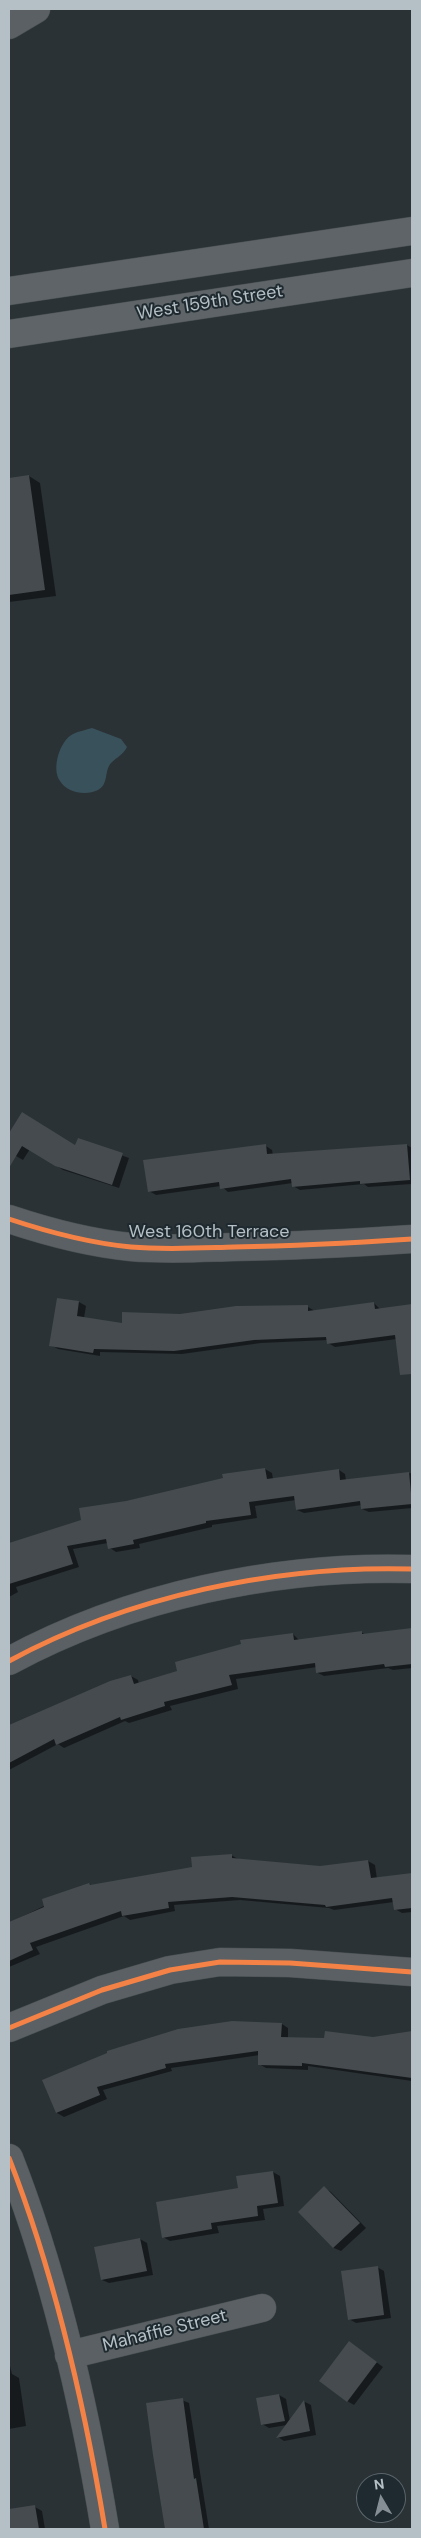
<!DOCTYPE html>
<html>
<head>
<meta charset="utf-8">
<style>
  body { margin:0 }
  #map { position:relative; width:421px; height:2538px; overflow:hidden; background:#2a3236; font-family:"DM Sans",sans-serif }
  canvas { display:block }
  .frame { position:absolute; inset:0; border:10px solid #b5c0c6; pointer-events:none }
  .north { position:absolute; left:356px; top:2473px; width:50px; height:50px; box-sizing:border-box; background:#1e2a2f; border:1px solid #5a666b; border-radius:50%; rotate:352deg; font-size:14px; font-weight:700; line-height:20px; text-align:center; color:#b5c0c6 }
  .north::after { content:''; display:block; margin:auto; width:18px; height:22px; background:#848e94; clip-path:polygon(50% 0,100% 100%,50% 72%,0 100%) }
</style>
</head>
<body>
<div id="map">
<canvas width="421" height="2538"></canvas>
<div class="frame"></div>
<div class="north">N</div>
</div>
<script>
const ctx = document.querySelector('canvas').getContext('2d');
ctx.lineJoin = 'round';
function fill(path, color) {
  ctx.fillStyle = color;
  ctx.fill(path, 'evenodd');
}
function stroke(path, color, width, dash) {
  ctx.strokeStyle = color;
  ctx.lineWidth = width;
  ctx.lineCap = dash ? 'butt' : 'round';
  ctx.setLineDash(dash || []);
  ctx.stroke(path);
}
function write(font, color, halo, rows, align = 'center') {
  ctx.font = font + ' "DM Sans",sans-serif';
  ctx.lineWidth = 4;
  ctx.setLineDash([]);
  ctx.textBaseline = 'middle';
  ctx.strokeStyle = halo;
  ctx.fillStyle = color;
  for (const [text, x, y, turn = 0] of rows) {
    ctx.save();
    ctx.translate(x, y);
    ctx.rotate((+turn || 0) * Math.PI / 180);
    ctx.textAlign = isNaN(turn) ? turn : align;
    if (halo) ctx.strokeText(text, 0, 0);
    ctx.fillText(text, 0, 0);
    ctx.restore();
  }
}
fill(new Path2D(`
  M 92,728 L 121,739 L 127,747 C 123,755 117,757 111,763 C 104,771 109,784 98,790 C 86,796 67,793 60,781 C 51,769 60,740 73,734 C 79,731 86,730 92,728 Z`), '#39515a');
fill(new Path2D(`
  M 29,476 L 40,483 L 56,596 L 9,602 L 9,479 Z
  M 22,1114 L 76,1146 L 78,1139 L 129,1158 L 119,1188 L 63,1170 L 30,1149 L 23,1160 L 9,1152 L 9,1136 Z
  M 407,1145 L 412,1148 L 412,1184 L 368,1187 L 364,1184 L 300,1190 L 293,1186 L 293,1183 L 228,1192 L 221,1186 L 156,1195 L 149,1191 L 266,1146 L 272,1150 L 273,1155 Z
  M 58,1299 L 79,1302 L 86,1306 L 84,1318 L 123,1324 L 180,1315 L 308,1307 L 315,1311 L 374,1303 L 381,1310 L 412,1305 L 412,1345 L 404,1346 L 397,1339 L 335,1347 L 328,1343 L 328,1340 L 261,1343 L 182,1354 L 100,1352 L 100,1356 L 58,1349 L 51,1345 Z
  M 265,1469 L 272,1473 L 273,1479 L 339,1470 L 345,1474 L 346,1480 L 412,1473 L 412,1508 L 369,1512 L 362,1509 L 362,1505 L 304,1513 L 297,1510 L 296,1500 L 255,1506 L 257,1518 L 212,1525 L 212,1527 L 139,1544 L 140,1548 L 116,1552 L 110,1548 L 108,1543 L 73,1549 L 79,1567 L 16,1587 L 18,1592 L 9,1597 L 9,1549 L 15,1545 L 83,1521 L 126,1502 Z
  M 412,1629 L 412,1668 L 393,1670 L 388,1668 L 324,1676 L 318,1673 L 317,1667 L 236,1679 L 238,1689 L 170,1706 L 172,1710 L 129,1723 L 125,1721 L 64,1748 L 58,1744 L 9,1770 L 9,1726 L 131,1676 L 138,1680 L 139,1684 L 293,1634 L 300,1641 L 361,1632 L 366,1635 Z
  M 231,1855 L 238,1859 L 320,1868 L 368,1861 L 375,1865 L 377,1879 L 412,1875 L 412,1912 L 402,1913 L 395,1909 L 394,1902 L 334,1910 L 329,1908 L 240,1900 L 174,1905 L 175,1911 L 130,1920 L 124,1916 L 36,1947 L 40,1954 L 9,1967 L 9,1923 L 89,1884 L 93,1886 L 193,1868 Z
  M 282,2024 L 288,2028 L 288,2038 L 373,2038 L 412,2033 L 412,2081 L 308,2066 L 308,2070 L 266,2068 L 259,2064 L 260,2055 L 171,2068 L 172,2071 L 103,2090 L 107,2099 L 64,2117 L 57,2113 L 44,2080 Z
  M 273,2172 L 280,2176 L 284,2206 L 263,2209 L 265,2220 L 217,2226 L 219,2233 L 170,2241 L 163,2237 L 239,2189 Z
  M 324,2188 L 331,2192 L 366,2228 L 341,2251 L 334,2248 L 300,2212 Z
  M 140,2239 L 147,2243 L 153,2275 L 109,2283 L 102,2280 Z
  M 377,2267 L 384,2271 L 391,2318 L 356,2323 L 349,2319 Z
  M 349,2342 L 383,2367 L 354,2405 L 347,2401 Z
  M 9,2362 L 12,2374 L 19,2378 L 26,2426 L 9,2429 Z
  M 279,2395 L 286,2399 L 290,2421 L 305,2402 L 311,2405 L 316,2435 L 284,2441 L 278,2437 L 287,2425 L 269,2428 L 262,2424 L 257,2399 Z
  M 182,2400 L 189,2403 L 209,2529 L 166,2529 L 147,2404 Z
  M 35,2507 L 42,2511 L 45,2529 L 9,2529 L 9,2510 Z`), '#0007');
fill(new Path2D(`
  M 29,475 L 45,590 L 9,595 L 9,478 Z
  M 22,1112 L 75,1145 L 78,1138 L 123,1153 L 112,1185 L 55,1166 L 22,1146 L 9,1168 L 9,1133 Z
  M 266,1144 L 267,1154 L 407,1144 L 410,1180 L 360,1184 L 360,1181 L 292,1187 L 291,1179 L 220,1189 L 219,1182 L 148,1192 L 143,1160 Z
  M 57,1298 L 79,1301 L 77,1316 L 122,1323 L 122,1312 L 180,1314 L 236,1306 L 308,1305 L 308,1311 L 374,1302 L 375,1309 L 412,1304 L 412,1374 L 400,1375 L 395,1335 L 327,1344 L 326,1337 L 254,1340 L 174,1351 L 94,1349 L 93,1353 L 49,1346 Z
  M 265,1468 L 267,1479 L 339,1469 L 340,1480 L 409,1472 L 412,1504 L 361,1509 L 360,1501 L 296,1510 L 294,1496 L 249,1502 L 251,1515 L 206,1521 L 206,1523 L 133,1540 L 134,1544 L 108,1549 L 106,1539 L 67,1546 L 73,1564 L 9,1584 L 9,1543 L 81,1520 L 79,1508 L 126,1501 L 223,1478 L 222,1474 Z
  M 412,1628 L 412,1664 L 385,1667 L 384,1664 L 316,1673 L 315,1663 L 229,1675 L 232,1685 L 164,1702 L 165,1706 L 121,1720 L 120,1717 L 56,1745 L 54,1739 L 9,1763 L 9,1725 L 110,1681 L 131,1675 L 134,1684 L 177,1671 L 175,1662 L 241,1644 L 240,1640 L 293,1633 L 294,1640 L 362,1631 L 362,1634 Z
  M 232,1854 L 232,1858 L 320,1866 L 368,1860 L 371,1878 L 412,1873 L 412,1908 L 394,1910 L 392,1898 L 326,1907 L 325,1905 L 232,1897 L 168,1902 L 169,1908 L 122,1916 L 121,1911 L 30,1943 L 33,1950 L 9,1961 L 9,1922 L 44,1907 L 42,1899 L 89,1883 L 90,1885 L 192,1867 L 191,1857 Z
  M 232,2021 L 282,2023 L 281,2037 L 324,2038 L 325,2031 L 373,2037 L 412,2031 L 412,2078 L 302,2063 L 302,2066 L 258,2065 L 258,2051 L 165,2064 L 166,2068 L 97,2087 L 100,2095 L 56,2113 L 42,2080 L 107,2053 L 107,2051 L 178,2029 Z
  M 273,2171 L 278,2203 L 257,2206 L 258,2216 L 211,2223 L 212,2229 L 162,2238 L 156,2202 L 238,2188 L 236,2176 Z
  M 324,2186 L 360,2223 L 333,2248 L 298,2212 Z
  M 140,2238 L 147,2271 L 101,2280 L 94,2247 Z
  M 378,2266 L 384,2315 L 348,2320 L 341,2271 Z
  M 349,2341 L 377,2362 L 347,2402 L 319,2381 Z
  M 279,2394 L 285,2421 L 261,2425 L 256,2398 Z
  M 183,2398 L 194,2479 L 196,2478 L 204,2529 L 165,2529 L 153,2455 L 146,2403 Z
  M 304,2400 L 310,2431 L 276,2438 Z
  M 35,2505 L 39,2529 L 9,2529 L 9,2509 Z`), '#454b4f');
const minor = new Path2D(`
  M 9,25 L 36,9
  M 9,1219 C 48,1232 89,1243 131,1247 C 165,1250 199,1248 234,1247 C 293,1246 353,1243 412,1239
  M 9,1661 C 129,1596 276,1565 412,1569
  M 9,2028 L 102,1990 L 170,1970 L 220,1962 L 290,1963 L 412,1972
  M 9,2158 C 54,2273 85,2408 105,2529
  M 69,2355 L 262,2308`);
const secondary = new Path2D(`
  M 9,291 L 412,231
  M 9,334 L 412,273`);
stroke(minor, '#484e50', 29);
stroke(secondary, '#484e50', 29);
stroke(minor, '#5a6063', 28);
stroke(secondary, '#5e6468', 28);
stroke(new Path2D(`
  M 9,1219 C 48,1232 89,1243 131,1247 C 165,1250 199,1248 234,1247 C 293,1246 353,1243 412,1239
  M 9,1661 C 129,1596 276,1565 412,1569
  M 9,2028 L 102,1990 L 170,1970 L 220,1962 L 290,1963 L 412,1972
  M 9,2158 C 54,2273 85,2408 105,2529`), '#f48246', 5);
write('18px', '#b5c0c6', '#1e2a2f', [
  ["West 159th Street",210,303,-9],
  ["West 160th Terrace",209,1232],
  ["Mahaffie Street",165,2331,-14]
]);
</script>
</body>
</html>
